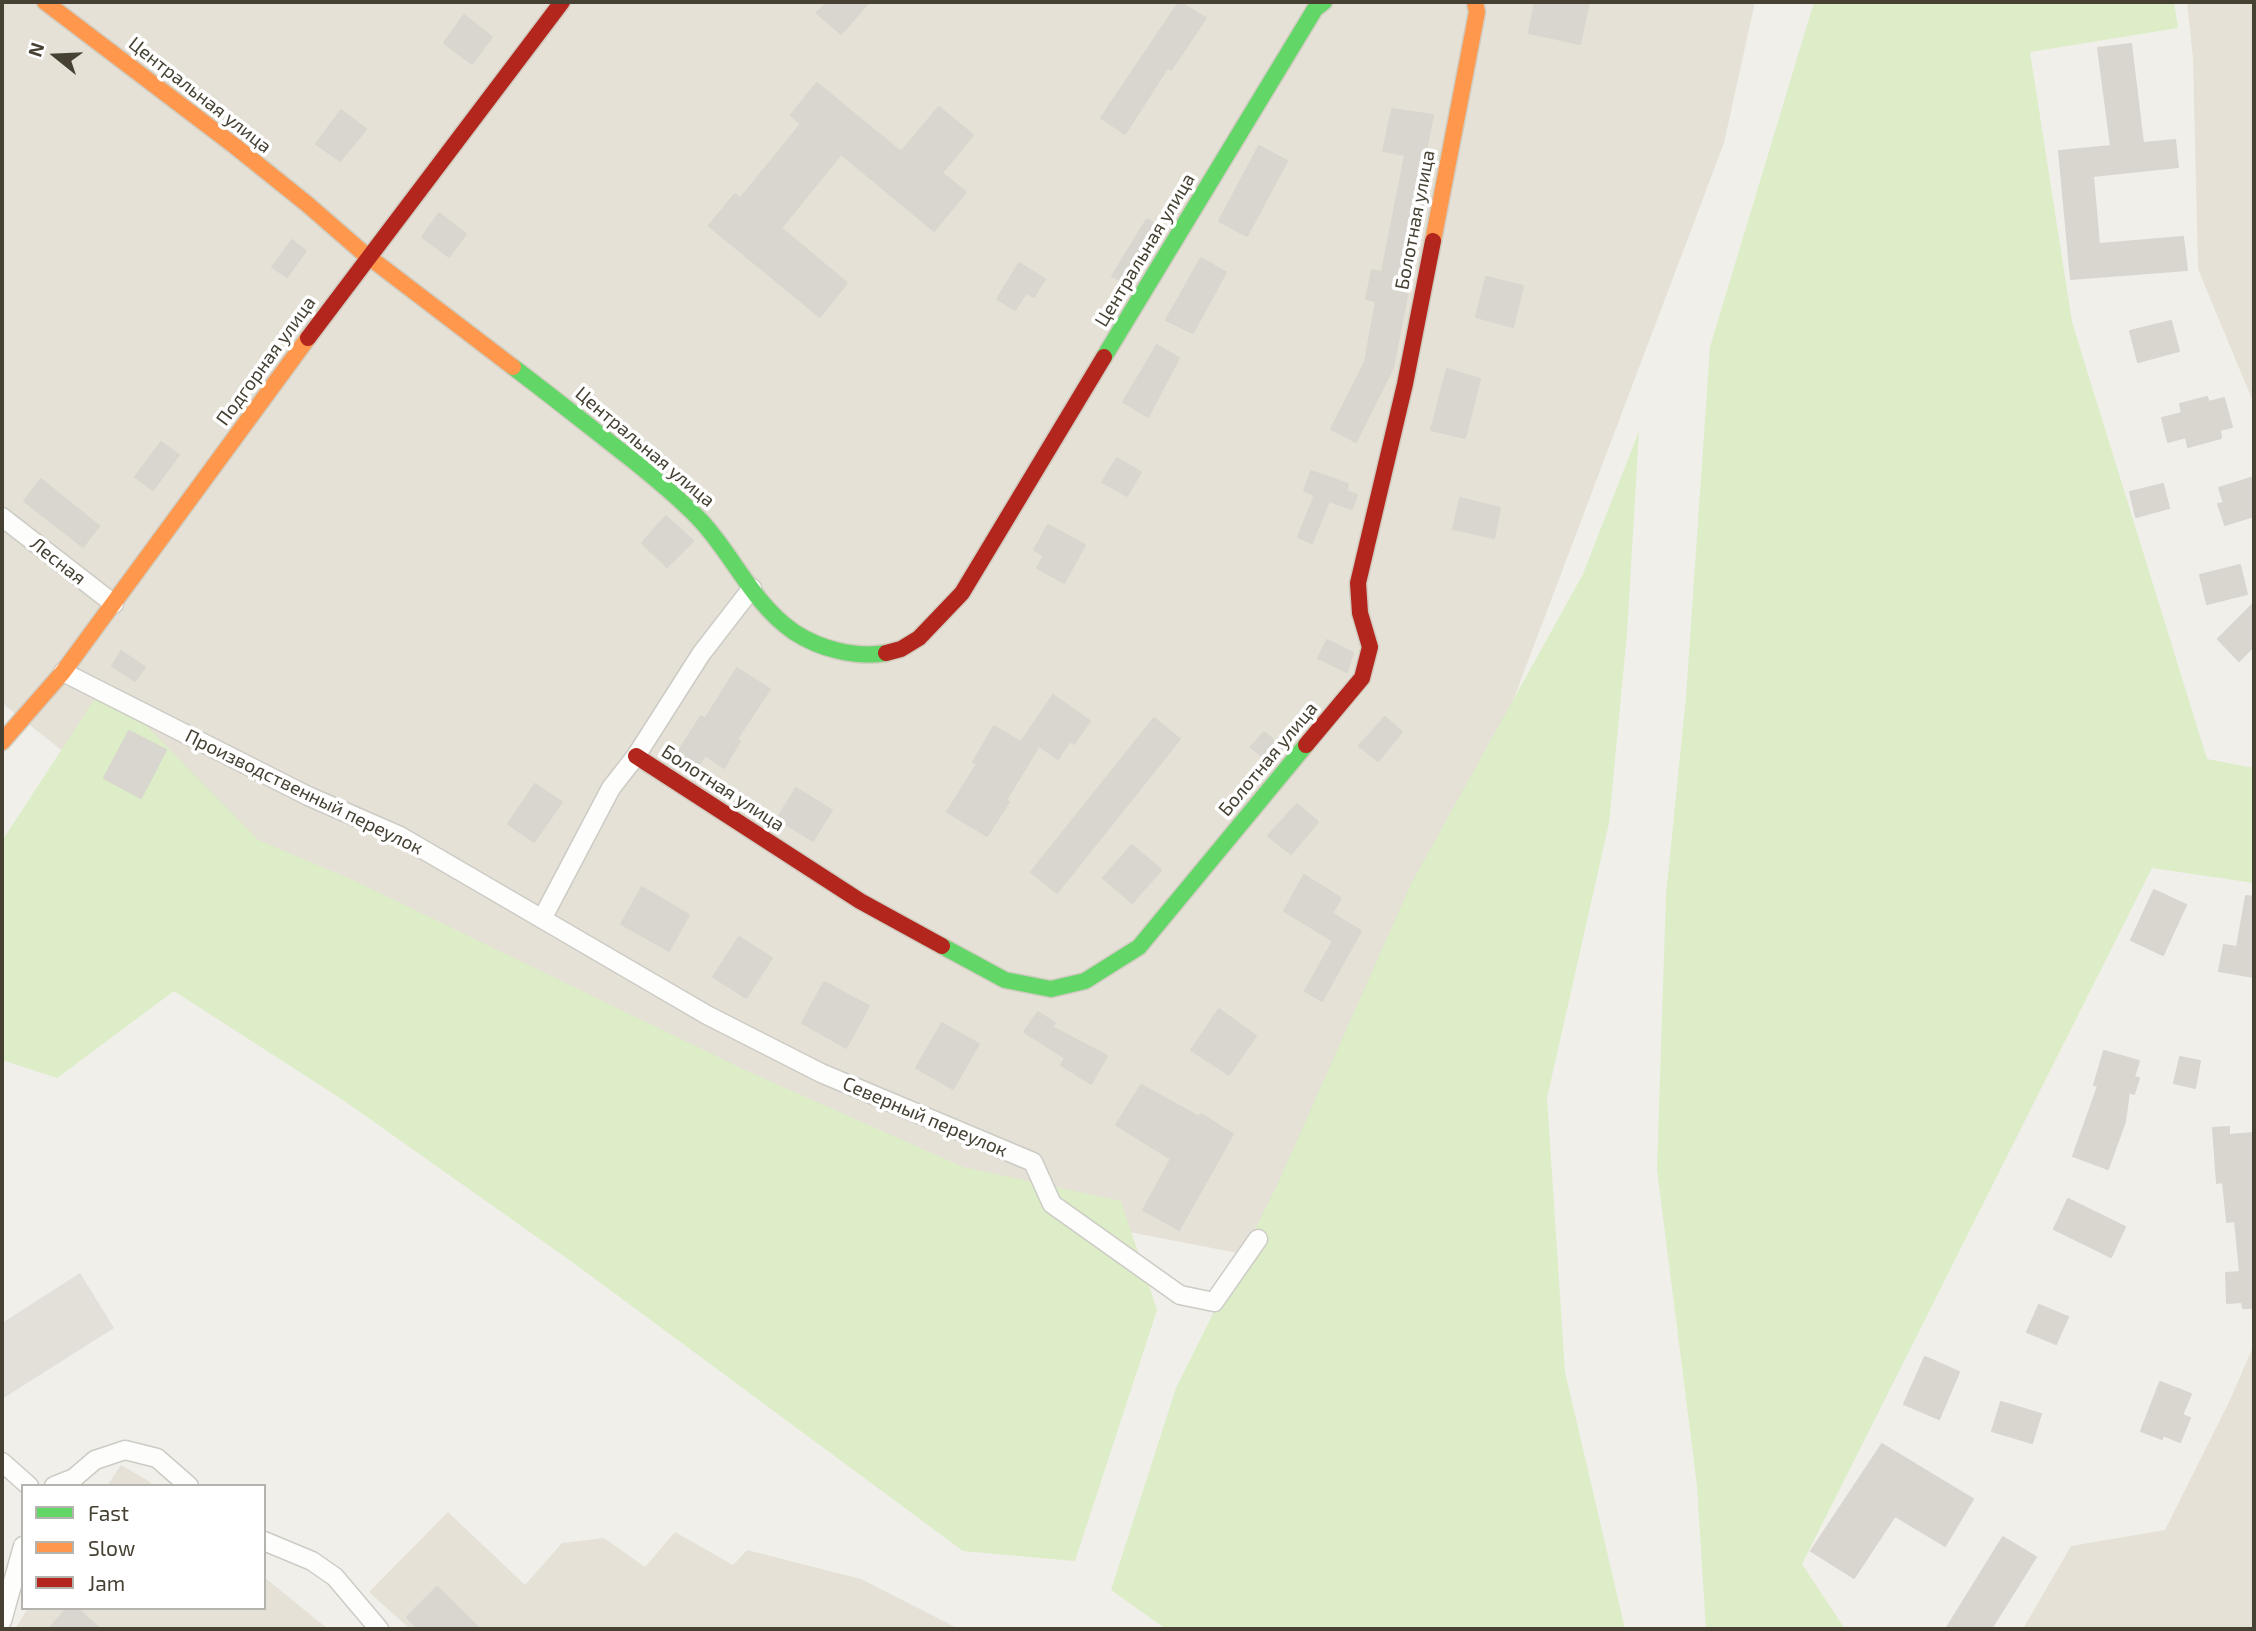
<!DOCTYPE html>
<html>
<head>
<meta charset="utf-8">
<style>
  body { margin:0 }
  #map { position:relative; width:2256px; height:1631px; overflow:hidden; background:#f0efea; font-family:"Exo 2",sans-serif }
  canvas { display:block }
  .frame { position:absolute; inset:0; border:4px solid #474134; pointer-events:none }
  .legend { position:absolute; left:21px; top:1484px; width:245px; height:126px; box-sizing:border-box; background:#fff; border:2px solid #b5b3ae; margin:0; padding:9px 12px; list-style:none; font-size:21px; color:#474134 }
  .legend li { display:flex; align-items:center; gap:14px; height:35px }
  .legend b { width:35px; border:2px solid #b5b3ae }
  .north { position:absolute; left:21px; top:21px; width:70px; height:70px; -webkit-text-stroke:5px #fff; paint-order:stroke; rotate:288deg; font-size:19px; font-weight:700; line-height:28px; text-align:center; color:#474134 }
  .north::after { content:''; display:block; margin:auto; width:24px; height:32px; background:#474134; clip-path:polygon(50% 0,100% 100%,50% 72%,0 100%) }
</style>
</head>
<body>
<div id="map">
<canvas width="2256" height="1631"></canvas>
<div class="frame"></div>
<ul class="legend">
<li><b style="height:9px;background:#63d668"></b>Fast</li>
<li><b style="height:9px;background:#ff974d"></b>Slow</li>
<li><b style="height:9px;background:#b3261e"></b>Jam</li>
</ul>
<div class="north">N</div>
</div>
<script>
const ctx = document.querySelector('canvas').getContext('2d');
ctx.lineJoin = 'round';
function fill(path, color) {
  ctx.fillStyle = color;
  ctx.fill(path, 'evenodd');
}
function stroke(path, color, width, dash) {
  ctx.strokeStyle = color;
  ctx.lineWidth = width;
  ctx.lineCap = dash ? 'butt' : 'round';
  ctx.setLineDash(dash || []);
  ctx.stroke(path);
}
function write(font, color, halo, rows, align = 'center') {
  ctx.font = font + ' "Exo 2",sans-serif';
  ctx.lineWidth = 7;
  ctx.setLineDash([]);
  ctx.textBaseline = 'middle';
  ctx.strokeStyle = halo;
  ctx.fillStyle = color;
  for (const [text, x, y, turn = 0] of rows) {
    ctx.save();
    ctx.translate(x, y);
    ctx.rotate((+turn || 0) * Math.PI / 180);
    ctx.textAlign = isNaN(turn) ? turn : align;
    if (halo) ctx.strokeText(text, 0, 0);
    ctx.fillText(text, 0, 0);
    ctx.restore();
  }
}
fill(new Path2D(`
  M 2,2 L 1755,2 L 1724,143 L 1441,891 L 1284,1262 L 1000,1207 L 323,957 L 2,703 Z
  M 2187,2 L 2254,2 L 2254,404 L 2198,269 L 2193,58 Z
  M 2254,1345 L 2254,1629 L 2023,1629 L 2071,1546 L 2165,1530 L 2229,1402 Z
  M 121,1465 L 147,1480 L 154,1486 L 107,1486 Z
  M 448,1512 L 525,1585 L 562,1543 L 604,1538 L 645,1567 L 675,1532 L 733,1565 L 747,1550 L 861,1579 L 959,1629 L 410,1629 L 369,1592 Z
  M 264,1577 L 328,1629 L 15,1629 L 28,1608 L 264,1608 Z`), '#e5e1d6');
fill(new Path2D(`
  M 80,1273 L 114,1328 L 2,1399 L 2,1323 Z`), '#e3e0da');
fill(new Path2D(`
  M 1814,2 L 2174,2 L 2178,28 L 2030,52 L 2072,322 L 2207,759 L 2254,768 L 2254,883 L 2152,868 L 1802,1564 L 1845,1629 L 1706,1629 L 1697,1486 L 1657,1169 L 1666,895 L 1686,697 L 1710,347 Z
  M 1639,431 L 1627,633 L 1609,823 L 1547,1098 L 1565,1372 L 1625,1629 L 1166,1629 L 1111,1590 L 1176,1388 L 1279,1181 L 1411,884 L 1583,574 Z
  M 105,683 L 258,840 L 353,880 L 745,1070 L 963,1167 L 1121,1201 L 1157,1310 L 1075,1561 L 963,1551 L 575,1264 L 343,1100 L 174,991 L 57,1078 L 2,1060 L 2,841 Z`), '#dcedc7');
const building = new Path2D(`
  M 827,2 L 869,2 L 841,34 L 817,13 Z
  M 1179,2 L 1206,18 L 1171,70 L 1168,67 L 1125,134 L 1101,118 Z
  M 1535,2 L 1589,2 L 1580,44 L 1529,33 Z
  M 464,15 L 492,37 L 472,64 L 444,43 Z
  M 2131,44 L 2143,143 L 2175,140 L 2178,167 L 2093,176 L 2099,244 L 2183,237 L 2187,270 L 2071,279 L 2059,151 L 2111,146 L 2098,48 Z
  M 817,83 L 901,152 L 939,107 L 973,135 L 942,173 L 966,192 L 934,231 L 841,154 L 781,228 L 847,283 L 820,317 L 709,226 L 735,194 L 740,199 L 801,124 L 791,115 Z
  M 1392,109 L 1433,115 L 1420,180 L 1429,182 L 1393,368 L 1356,442 L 1331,429 L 1365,362 L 1376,301 L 1366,299 L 1372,270 L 1382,272 L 1405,155 L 1383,151 Z
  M 341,110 L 366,129 L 340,161 L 316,144 Z
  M 1259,146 L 1287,161 L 1247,236 L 1219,221 Z
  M 439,213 L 466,234 L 449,257 L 422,237 Z
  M 1147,219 L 1164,229 L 1130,286 L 1112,276 Z
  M 292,240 L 306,251 L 287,277 L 272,267 Z
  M 1201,258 L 1226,272 L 1193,333 L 1166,320 Z
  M 1019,263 L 1045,279 L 1034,297 L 1026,293 L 1015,310 L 997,299 Z
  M 1486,277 L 1523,286 L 1513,327 L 1476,317 Z
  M 2171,321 L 2179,351 L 2138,362 L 2130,331 Z
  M 1157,345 L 1179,358 L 1148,417 L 1123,402 Z
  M 1447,369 L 1480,379 L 1465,438 L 1431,430 Z
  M 2207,397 L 2209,402 L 2224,398 L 2232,427 L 2220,430 L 2221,438 L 2188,447 L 2186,437 L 2168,442 L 2162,418 L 2182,413 L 2180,404 Z
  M 161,442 L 179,455 L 153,490 L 135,477 Z
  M 1117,458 L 1141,472 L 1127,496 L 1102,482 Z
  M 1311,471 L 1348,484 L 1346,491 L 1357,495 L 1352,509 L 1329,501 L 1312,543 L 1298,537 L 1315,495 L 1304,491 Z
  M 2254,477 L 2254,516 L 2225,525 L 2218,504 L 2224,503 L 2219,488 Z
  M 41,479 L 99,526 L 83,547 L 24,501 Z
  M 2163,484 L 2169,508 L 2136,517 L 2130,492 Z
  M 1460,498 L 1500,508 L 1494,538 L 1453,529 Z
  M 666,516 L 693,541 L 667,567 L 642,543 Z
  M 1048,525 L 1085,545 L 1064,583 L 1037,568 L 1044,556 L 1034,550 Z
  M 2240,565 L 2247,594 L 2207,604 L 2200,575 Z
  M 2254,603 L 2254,646 L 2239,661 L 2218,639 Z
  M 1327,640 L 1353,653 L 1347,672 L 1318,658 Z
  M 121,651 L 145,667 L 135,681 L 112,666 Z
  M 737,668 L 770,689 L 737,739 L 740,741 L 724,768 L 705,755 L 697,768 L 676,755 L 701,716 L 705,719 Z
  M 1053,695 L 1090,721 L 1074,744 L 1070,741 L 1058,759 L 1039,746 L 1006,800 L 1009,802 L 987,836 L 947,812 L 977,764 L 973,762 L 994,726 L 1021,742 Z
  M 1385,717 L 1402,732 L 1378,761 L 1359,746 Z
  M 1154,718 L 1180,739 L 1057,893 L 1031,872 Z
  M 129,731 L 166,750 L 141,798 L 104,778 Z
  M 1264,732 L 1284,749 L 1271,764 L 1251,747 Z
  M 535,784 L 562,802 L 534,842 L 508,824 Z
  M 796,788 L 832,810 L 813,841 L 777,819 Z
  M 1297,804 L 1318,822 L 1291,854 L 1268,836 Z
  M 1132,845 L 1161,870 L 1132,903 L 1103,878 Z
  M 1304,875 L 1341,898 L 1332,913 L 1361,931 L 1322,1001 L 1305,991 L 1333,941 L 1284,911 Z
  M 642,887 L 689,915 L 669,951 L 621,924 Z
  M 2154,890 L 2186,905 L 2163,955 L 2131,940 Z
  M 2246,896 L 2254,897 L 2254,977 L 2219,971 L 2224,945 L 2237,947 Z
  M 739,937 L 772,958 L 746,998 L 713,977 Z
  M 824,982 L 869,1006 L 846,1048 L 802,1023 Z
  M 1219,1009 L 1256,1036 L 1229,1075 L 1191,1050 Z
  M 1038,1012 L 1055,1023 L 1052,1027 L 1107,1056 L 1091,1084 L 1061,1065 L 1065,1058 L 1024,1032 Z
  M 942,1023 L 979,1044 L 953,1089 L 916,1068 Z
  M 2104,1051 L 2139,1061 L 2134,1077 L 2139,1078 L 2134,1094 L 2129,1092 L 2125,1122 L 2108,1169 L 2073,1156 L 2098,1086 L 2094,1085 Z
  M 2180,1057 L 2200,1061 L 2195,1088 L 2174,1083 Z
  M 1141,1085 L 1199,1117 L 1201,1114 L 1233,1134 L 1179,1230 L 1143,1210 L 1171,1159 L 1116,1125 Z
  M 2229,1127 L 2229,1135 L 2254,1133 L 2254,1308 L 2243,1308 L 2242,1302 L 2227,1303 L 2226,1273 L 2240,1272 L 2235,1221 L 2227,1222 L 2223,1182 L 2217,1183 L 2213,1128 Z
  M 2068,1199 L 2125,1227 L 2111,1257 L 2054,1229 Z
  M 2039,1305 L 2068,1317 L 2056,1344 L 2027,1332 Z
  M 1925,1357 L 1959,1372 L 1939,1419 L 1904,1404 Z
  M 2160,1382 L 2191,1394 L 2182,1415 L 2190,1418 L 2180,1442 L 2163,1435 L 2162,1439 L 2141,1431 Z
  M 2001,1402 L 2041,1414 L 2032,1443 L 1992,1431 Z
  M 1882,1444 L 1973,1499 L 1945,1546 L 1895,1516 L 1854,1578 L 1811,1551 Z
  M 2003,1537 L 2036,1557 L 1991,1629 L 1946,1629 Z
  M 437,1587 L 480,1629 L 418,1629 L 407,1617 Z
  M 67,1608 L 77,1608 L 100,1629 L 49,1629 Z`);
fill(building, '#d9d6d0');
stroke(building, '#d9d6cf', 2);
const street = new Path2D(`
  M 2,517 L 114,604
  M 63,672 L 308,796 L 400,836 L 707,1015 L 821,1073 L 1033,1162 L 1052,1204 L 1180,1295 L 1214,1302 L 1258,1239
  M 542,919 L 611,788 L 636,756 L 701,654 L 752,588
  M 2,1462 L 29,1486
  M 54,1486 L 74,1478 L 95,1460 L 125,1450 L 157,1458 L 189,1486
  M 264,1541 L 312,1561 L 335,1577 L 379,1629
  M 2,1621 L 23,1546`);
const fast = new Path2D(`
  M 1104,357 L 1315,9 L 1324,2
  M 513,367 C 554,398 594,430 635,462 C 658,481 682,500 702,522 C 734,557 754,605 794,632 C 820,649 855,658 886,653
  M 942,946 L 1005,980 L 1051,989 L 1085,981 L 1139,947 L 1306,745`);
const slow = new Path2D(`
  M 45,2 L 236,147 L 307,204 L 361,251 L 513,367
  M 1433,241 L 1477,12 L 1475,2
  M 2,742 L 63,672 L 308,338`);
const jam = new Path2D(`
  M 308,338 L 562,2
  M 886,653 L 901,649 L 919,638 L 962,593 L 1104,357
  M 1306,745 L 1362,678 L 1370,647 L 1360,613 L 1358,583 L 1405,384 L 1433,241
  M 636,756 L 860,901 L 942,946`);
stroke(street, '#cdcbc5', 21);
stroke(fast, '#d0ccc0', 19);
stroke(slow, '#d0ccc0', 19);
stroke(jam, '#d0ccc0', 19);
stroke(street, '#fdfdfc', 18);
stroke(fast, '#63d668', 16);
stroke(slow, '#ff974d', 16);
stroke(jam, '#b3261e', 16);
write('19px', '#474134', '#fff', [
  ["Центральная улица",200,95,38],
  ["Болотная улица",1415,220,-79],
  ["Центральная улица",1145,250,-59],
  ["Подгорная улица",266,361,-54],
  ["Центральная улица",645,447,40],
  ["Лесная",58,561,38],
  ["Болотная улица",1268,759,-50],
  ["Болотная улица",723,788,33],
  ["Производственный переулок",304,792,26],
  ["Северный переулок",925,1117,23]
]);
</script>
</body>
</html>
